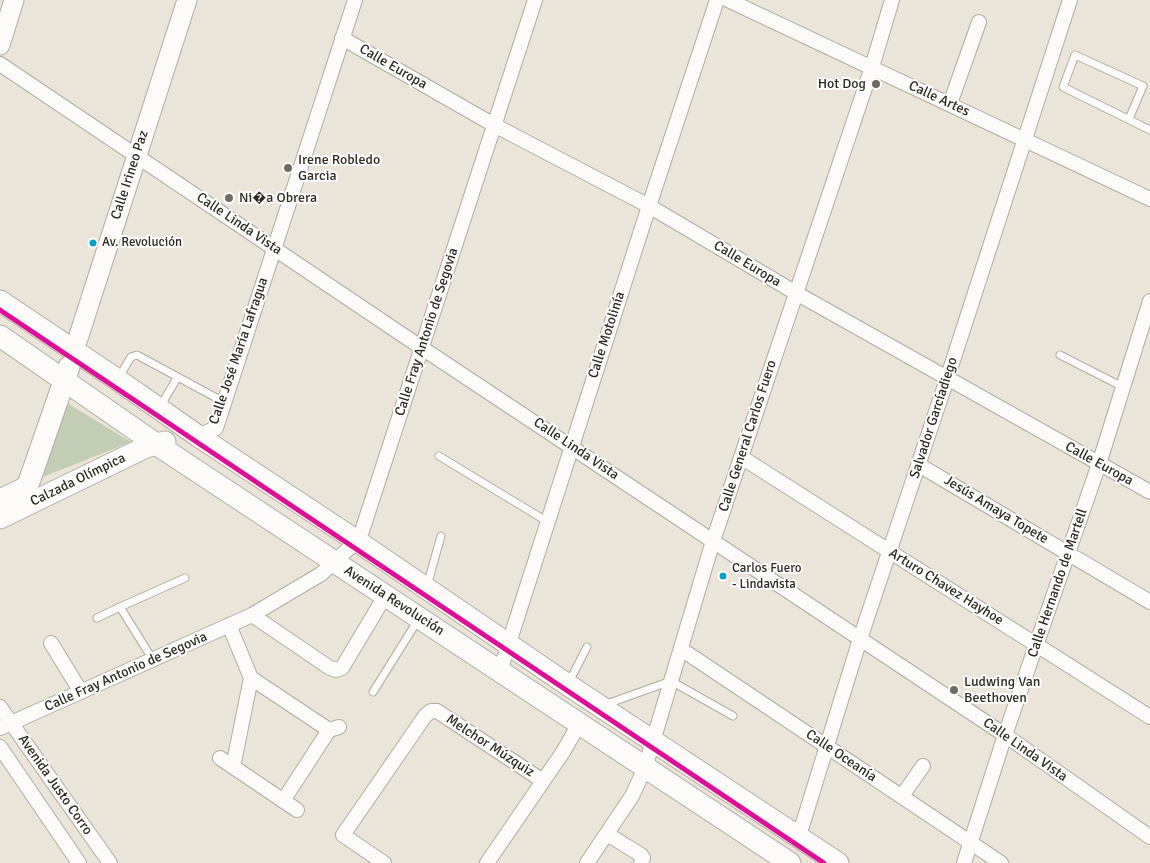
<!DOCTYPE html>
<html>
<head>
<meta charset="utf-8">
<style>
  body { margin:0 }
  canvas { display:block; background:#ebe4d8 }
</style>
</head>
<body>
<canvas width="1150" height="863"></canvas>
<script>
const ctx = document.querySelector('canvas').getContext('2d');
ctx.lineJoin = 'round';
function fill(path, color) {
  ctx.fillStyle = color;
  ctx.fill(path, 'evenodd');
}
function stroke(path, color, width, dash) {
  ctx.strokeStyle = color;
  ctx.lineWidth = width;
  ctx.lineCap = dash ? 'butt' : 'round';
  ctx.setLineDash(dash || []);
  ctx.stroke(path);
}
function write(font, color, halo, rows, align = 'center') {
  ctx.font = font + ' Signika,sans-serif';
  ctx.lineWidth = 4;
  ctx.setLineDash([]);
  ctx.textBaseline = 'middle';
  ctx.strokeStyle = halo;
  ctx.fillStyle = color;
  for (const [text, x, y, turn = 0] of rows) {
    ctx.save();
    ctx.translate(x, y);
    ctx.rotate((+turn || 0) * Math.PI / 180);
    ctx.textAlign = isNaN(turn) ? turn : align;
    if (halo) ctx.strokeText(text, 0, 0);
    ctx.fillText(text, 0, 0);
    ctx.restore();
  }
}
fill(new Path2D(`
  M 67,403 L 131,442 L 43,477 Z`), '#c2cdb4');
const lane = new Path2D(`
  M 1129,119 L 1143,86 L 1075,55 L 1063,87 L 1150,130
  M 1060,355 L 1123,387
  M 119,377 L 131,357 L 137,355 L 224,402
  M 160,407 L 177,378
  M 439,456 L 548,522
  M 427,586 L 441,536
  M 97,618 L 120,607
  M 153,660 L 120,607 L 185,578
  M 569,682 L 587,647
  M 373,692 L 418,620
  M 604,705 L 671,681 L 733,716`);
const street = new Path2D(`
  M 728,0 L 1150,199
  M 342,38 L 494,125 L 649,206 L 796,293 L 1150,492
  M 0,64 L 422,348 L 1005,735 L 1150,837
  M 950,104 L 979,22
  M 198,436 L 216,428 L 355,0
  M 741,457 L 1150,717
  M 919,465 L 1150,602
  M 252,615 L 330,668 L 336,670 L 342,668 L 385,596
  M 229,625 L 251,678 L 233,767
  M 51,643 L 81,692
  M 681,649 L 1001,863
  M 500,671 L 649,206 L 717,0
  M 251,678 L 329,730
  M 0,707 L 110,863
  M 0,728 L 252,615 L 321,574 L 357,541 L 362,531 L 535,0
  M 0,747 L 79,863
  M 220,758 L 297,810
  M 902,796 L 923,766
  M 283,801 L 329,730 L 339,727
  M 607,834 L 641,855 L 643,858 L 641,863
  M 799,836 L 860,639 L 947,379 L 1070,0
  M 384,863 L 343,835 L 425,716 L 431,711 L 437,711 L 543,781
  M 487,863 L 563,752 L 579,724
  M 587,863 L 632,796 L 645,768 L 713,541 L 872,67 L 892,0
  M 964,863 L 1005,735 L 1099,464 L 1150,301`);
const secondary = new Path2D(`
  M 0,45 L 14,0
  M 74,351 L 187,0`);
const primary = new Path2D(`
  M 0,301 L 118,380 L 198,436 L 357,541 L 568,685 L 838,863
  M 0,336 L 156,444 L 790,863
  M 0,500 L 25,488 L 29,482 L 69,367
  M 0,518 L 146,447 L 165,442`);
stroke(lane, '#b0aaa0', 9);
stroke(street, '#b0aaa0', 16);
stroke(secondary, '#b0aaa0', 21);
stroke(primary, '#b0aaa0', 23);
stroke(lane, '#fcfbf9', 7);
stroke(street, '#fcfbf9', 14);
stroke(secondary, '#fcfbf9', 19);
stroke(primary, '#fcfbf9', 21);
stroke(new Path2D(`
  M 0,310 L 824,863`), '#dd0e98', 5);
for (const [x, y, r, color] of [
  [876,84,5,"#706b61"],
  [288,168,5,"#706b61"],
  [229,198,5,"#706b61"],
  [93,243,4.5,"#02a3c5"],
  [723,576,4.5,"#02a3c5"],
  [954,690,5,"#706b61"]
]) {
  const dot = new Path2D();
  dot.arc(x, y, r, 0, 2 * Math.PI);
  ctx.fillStyle = color;
  ctx.fill(dot);
  stroke(dot, '#fff', 2);
}
write('13px', '#2e2a21', '#fff', [
  ["Av. Revolución",102,243],
  ["Carlos Fuero",732,569],
  ["- Lindavista",732,585]
], 'left');
write('14px', '#2e2a21', '#fff', [
  ["Calle Europa",393,67,30],
  ["Calle Artes",939,99,25],
  ["Calle Irineo Paz",130,175,-72],
  ["Calle Linda Vista",239,224,34],
  ["Calle Europa",747,264,31],
  ["Calle Fray Antonio de Segovia",427,332,-72],
  ["Calle Motolinía",607,335,-72],
  ["Calle José María Lafragua",239,351,-71],
  ["Salvador Garcíadiego",934,418,-72],
  ["Calle General Carlos Fuero",748,436,-72],
  ["Calle Linda Vista",576,449,34],
  ["Calle Europa",1099,464,29],
  ["Calzada Olímpica",78,480,-26],
  ["Jesús Amaya Topete",996,510,31],
  ["Calle Hernando de Martell",1058,583,-71],
  ["Arturo Chavez Hayhoe",946,587,32],
  ["Avenida Revolución",394,601,33],
  ["Calle Fray Antonio de Segovia",126,672,-24],
  ["Melchor Múzquiz",490,746,33],
  ["Calle Linda Vista",1025,750,35],
  ["Calle Oceanía",841,756,34],
  ["Avenida Justo Corro",55,785,55]
]);
write('14px', '#2e2a21', '#fff', [
  ["Hot Dog",866,84,"right"],
  ["Irene Robledo",298,160],
  ["Garcia",298,176],
  ["Ni�a Obrera",239,198],
  ["Ludwing Van",964,682],
  ["Beethoven",964,698]
], 'left');
</script>
</body>
</html>
